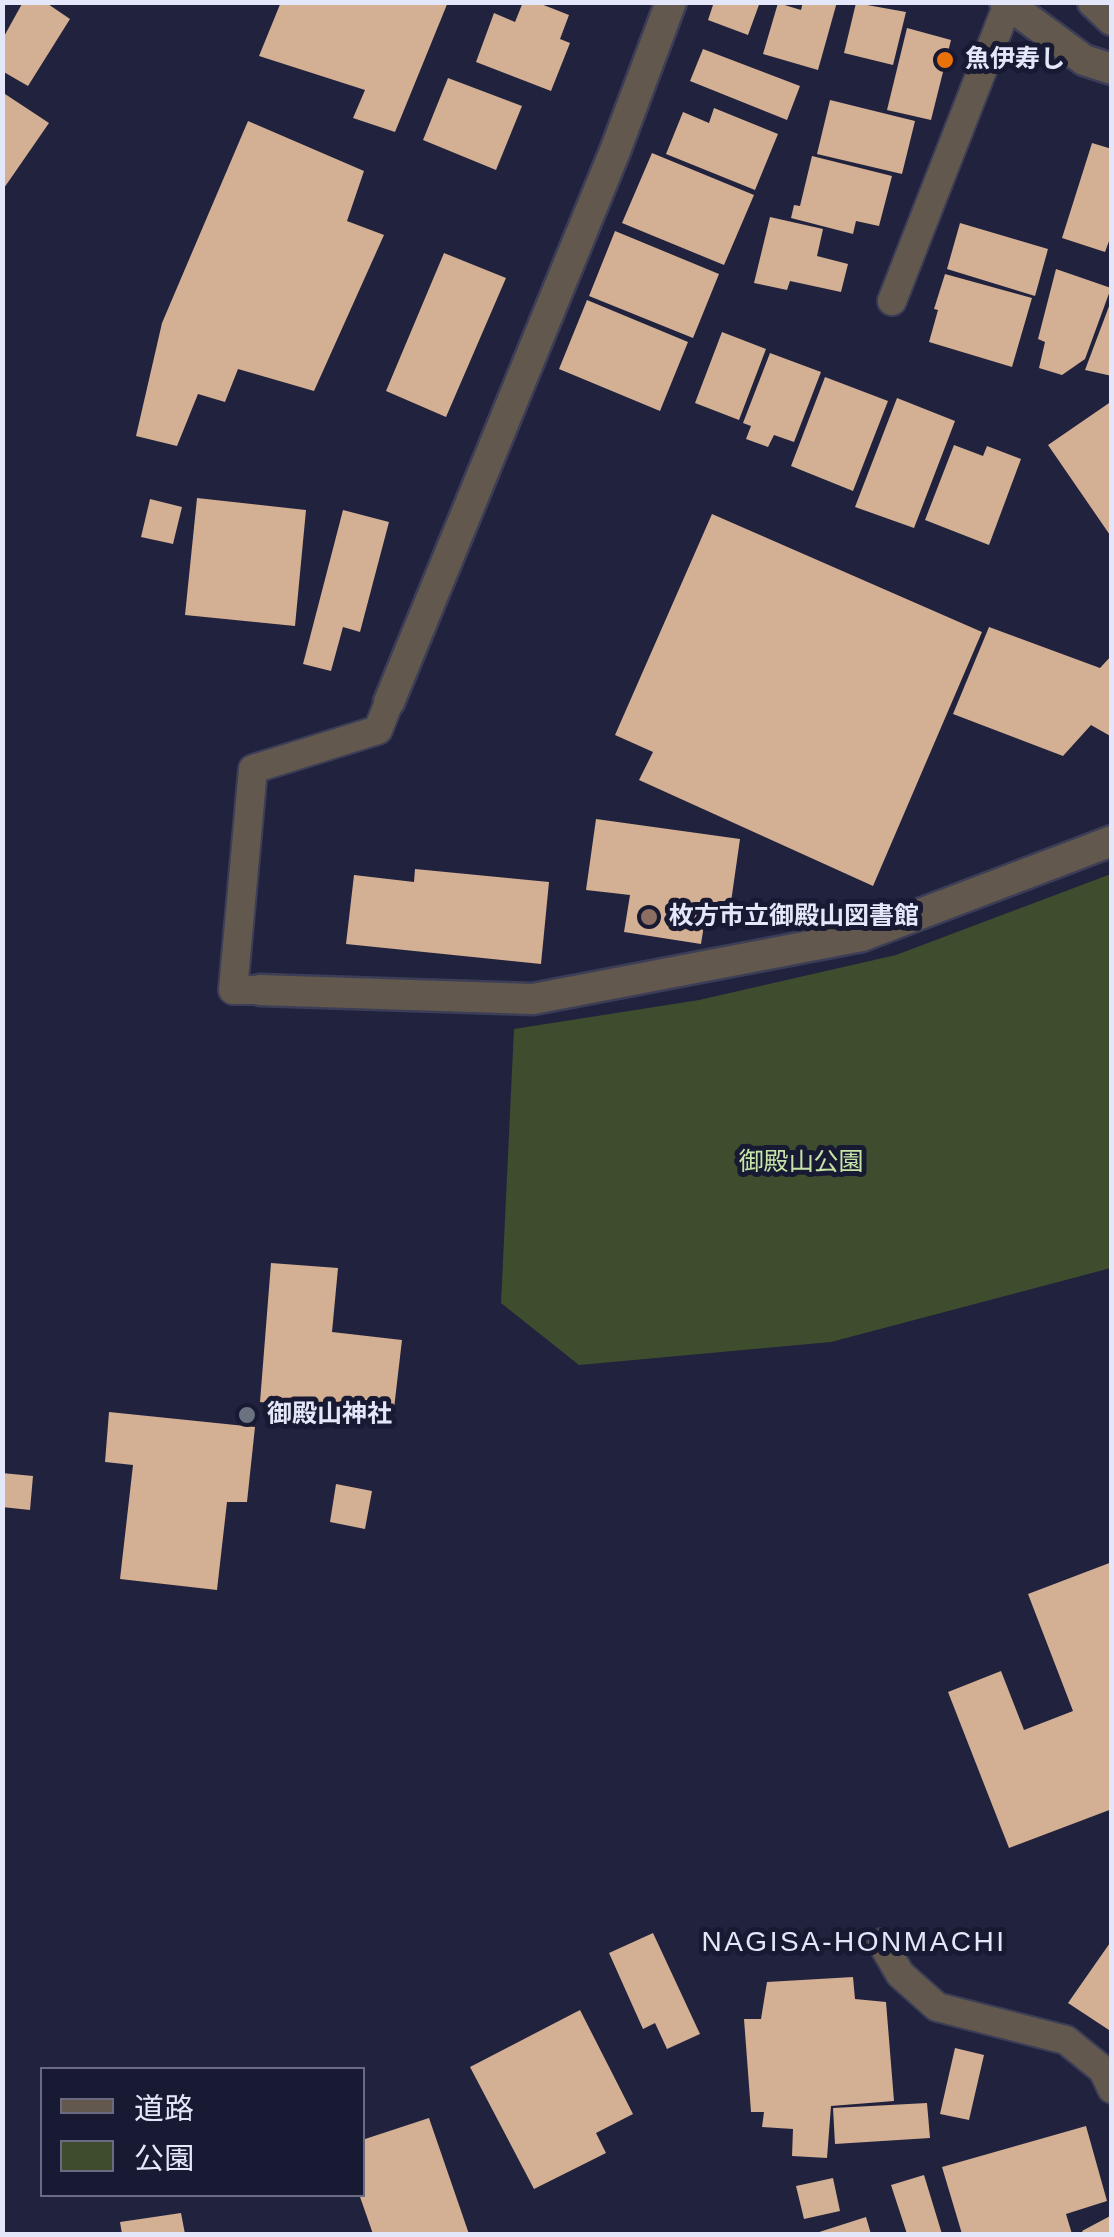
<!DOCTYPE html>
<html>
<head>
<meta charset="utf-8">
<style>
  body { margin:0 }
  #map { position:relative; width:1114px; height:2237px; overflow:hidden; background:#21223d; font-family:Arial,"Noto Sans JP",sans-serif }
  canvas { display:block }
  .frame { position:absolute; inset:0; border:5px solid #e4e7f9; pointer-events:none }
  .legend { position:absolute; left:40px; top:2067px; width:325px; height:130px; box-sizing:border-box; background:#181932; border:2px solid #6a6b82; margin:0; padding:12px 18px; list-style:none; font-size:30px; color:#e4e7f9 }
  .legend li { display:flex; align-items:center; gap:20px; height:50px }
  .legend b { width:50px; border:2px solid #6a6b82 }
</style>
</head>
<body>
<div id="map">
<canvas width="1114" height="2237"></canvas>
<div class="frame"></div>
<ul class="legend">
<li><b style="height:12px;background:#62584d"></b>道路</li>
<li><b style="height:28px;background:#3f4d2f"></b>公園</li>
</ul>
</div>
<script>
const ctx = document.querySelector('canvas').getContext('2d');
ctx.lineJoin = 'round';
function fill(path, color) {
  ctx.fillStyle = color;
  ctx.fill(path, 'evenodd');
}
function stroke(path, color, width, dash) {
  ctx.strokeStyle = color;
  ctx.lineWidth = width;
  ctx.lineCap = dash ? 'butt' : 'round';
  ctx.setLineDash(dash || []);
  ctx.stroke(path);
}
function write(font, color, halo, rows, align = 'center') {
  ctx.font = font + ' Arial,"Noto Sans JP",sans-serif';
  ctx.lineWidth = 10;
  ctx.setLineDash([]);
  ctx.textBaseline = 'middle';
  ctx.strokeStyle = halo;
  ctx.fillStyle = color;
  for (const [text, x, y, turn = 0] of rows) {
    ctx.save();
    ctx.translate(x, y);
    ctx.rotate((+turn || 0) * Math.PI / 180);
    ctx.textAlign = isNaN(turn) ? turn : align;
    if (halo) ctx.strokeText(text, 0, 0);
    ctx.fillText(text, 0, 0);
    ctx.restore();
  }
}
fill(new Path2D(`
  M 1111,874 L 1111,1268 L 831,1342 L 579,1365 L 501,1303 L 514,1029 L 699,1000 L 896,955 Z`), '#3f4d2f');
fill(new Path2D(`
  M 23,2 L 45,2 L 70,19 L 28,86 L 2,71 L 2,40 Z
  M 281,2 L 448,2 L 395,132 L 353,118 L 365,90 L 259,56 Z
  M 523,2 L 536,2 L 569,15 L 560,39 L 570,43 L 551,91 L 476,62 L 494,13 L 515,22 Z
  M 714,2 L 760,2 L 748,35 L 708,20 Z
  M 803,2 L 837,2 L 818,70 L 763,54 L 778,3 L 801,10 Z
  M 856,3 L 906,12 L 893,65 L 844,53 Z
  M 907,28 L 951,40 L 931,120 L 887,110 Z
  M 703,49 L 800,86 L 787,120 L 690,81 Z
  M 448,78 L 522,106 L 496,170 L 423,140 Z
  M 2,92 L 49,123 L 2,191 Z
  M 830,100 L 915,121 L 902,174 L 817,154 Z
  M 714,108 L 778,134 L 755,190 L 666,154 L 683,112 L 709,123 Z
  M 248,121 L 364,171 L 347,221 L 384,235 L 314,391 L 238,369 L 225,402 L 198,394 L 177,446 L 136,436 L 162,323 Z
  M 1092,143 L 1112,149 L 1112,233 L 1105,252 L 1062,238 Z
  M 652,153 L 754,195 L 724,265 L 622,223 Z
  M 812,156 L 892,176 L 879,226 L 856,221 L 853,234 L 791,218 L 794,205 L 800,206 Z
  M 770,217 L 823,229 L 817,256 L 848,264 L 841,292 L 790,281 L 787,290 L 754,283 Z
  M 960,223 L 1048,249 L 1035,296 L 947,269 Z
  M 615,231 L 719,274 L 693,338 L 589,296 Z
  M 444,253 L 506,278 L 446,417 L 386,391 Z
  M 1056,269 L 1111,288 L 1085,359 L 1062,375 L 1039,368 L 1045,342 L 1038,339 Z
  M 945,274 L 1032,298 L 1012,367 L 929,342 L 938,310 L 934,309 Z
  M 587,300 L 688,342 L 660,411 L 559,369 Z
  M 1111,301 L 1112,301 L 1112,376 L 1085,370 Z
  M 722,332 L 766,349 L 739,420 L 695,403 Z
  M 770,353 L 821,372 L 794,442 L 774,435 L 768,447 L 746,439 L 751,426 L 743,423 Z
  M 825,377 L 888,401 L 853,491 L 791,466 Z
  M 897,398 L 955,421 L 914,528 L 855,507 Z
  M 1112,401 L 1112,538 L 1048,445 Z
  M 954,445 L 983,456 L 987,446 L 1021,459 L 989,545 L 925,520 Z
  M 197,498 L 306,510 L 295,626 L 185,615 Z
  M 150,499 L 182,507 L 173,544 L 141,537 Z
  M 343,510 L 389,522 L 360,632 L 343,627 L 331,671 L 303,664 Z
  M 712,514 L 982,632 L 873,886 L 639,780 L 653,752 L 615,735 Z
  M 989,627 L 1100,668 L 1112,655 L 1112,737 L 1091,725 L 1063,756 L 953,714 Z
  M 596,819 L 740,839 L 730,909 L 707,906 L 701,944 L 624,932 L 630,895 L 586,890 Z
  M 415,869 L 549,882 L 541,964 L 346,944 L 354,875 L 414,882 Z
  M 271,1263 L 338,1268 L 332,1332 L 402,1340 L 393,1417 L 260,1402 Z
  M 109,1412 L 255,1427 L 247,1502 L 227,1502 L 217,1590 L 120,1579 L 133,1465 L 105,1462 Z
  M 2,1473 L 33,1476 L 30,1510 L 2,1507 Z
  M 336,1484 L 372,1491 L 365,1529 L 330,1522 Z
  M 1112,1562 L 1112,1809 L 1009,1848 L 948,1692 L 1001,1671 L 1024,1730 L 1073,1711 L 1028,1594 Z
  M 653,1933 L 700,2034 L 667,2049 L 655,2023 L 643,2029 L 609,1953 Z
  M 1112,1940 L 1112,2032 L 1068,2003 Z
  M 853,1977 L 855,1999 L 886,2002 L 894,2101 L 831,2106 L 827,2158 L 792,2156 L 793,2129 L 762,2127 L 764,2112 L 751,2112 L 744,2019 L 761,2019 L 767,1982 Z
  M 580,2010 L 633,2114 L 596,2133 L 606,2153 L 534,2189 L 470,2067 Z
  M 955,2048 L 984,2055 L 969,2120 L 940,2114 Z
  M 927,2103 L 930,2138 L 835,2144 L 833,2108 Z
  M 429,2118 L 469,2234 L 373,2234 L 359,2194 L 362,2194 L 362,2140 Z
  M 1086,2126 L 1107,2201 L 1066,2214 L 1072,2234 L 962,2234 L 942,2167 Z
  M 924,2175 L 942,2234 L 907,2234 L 891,2185 Z
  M 833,2178 L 840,2211 L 804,2219 L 796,2186 Z
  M 181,2213 L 185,2234 L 122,2234 L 120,2222 Z
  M 1112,2215 L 1112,2234 L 1084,2234 L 1082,2231 Z
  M 866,2217 L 871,2234 L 813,2234 Z`), '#d3af93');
const lane = new Path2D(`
  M 892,301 L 1008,4
  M 260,990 L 233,990 L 253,769 L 378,730 L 389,702
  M 882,1943 L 900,1974 L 937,2007 L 1066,2040 L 1103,2070 L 1112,2089`);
const street = new Path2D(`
  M 1005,2 L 1084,60 L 1112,69
  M 1093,2 L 1112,20
  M 389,702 L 615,151 L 671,2
  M 260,990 L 533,999 L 862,936 L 1112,841`);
stroke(lane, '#3c3e57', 32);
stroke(street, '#3c3e57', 35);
stroke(lane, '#62584d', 28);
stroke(street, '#62584d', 30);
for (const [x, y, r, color] of [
  [945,60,10,"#e8710a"],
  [649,917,10,"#8d6e63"],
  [247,1415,10,"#6b7280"]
]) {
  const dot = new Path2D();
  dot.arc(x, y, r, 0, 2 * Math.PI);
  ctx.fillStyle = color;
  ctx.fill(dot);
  stroke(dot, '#181932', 4);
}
write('bold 25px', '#e4e7f9', '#181932', [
  ["魚伊寿し",965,60],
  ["枚方市立御殿山図書館",669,917],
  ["御殿山神社",267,1415]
], 'left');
write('25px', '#c6e4a7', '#181932', [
  ["御殿山公園",801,1163]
]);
ctx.letterSpacing = '2.5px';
write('28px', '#e4e7f9', '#181932', [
  ["NAGISA-HONMACHI",854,1943]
]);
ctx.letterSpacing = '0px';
</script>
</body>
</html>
